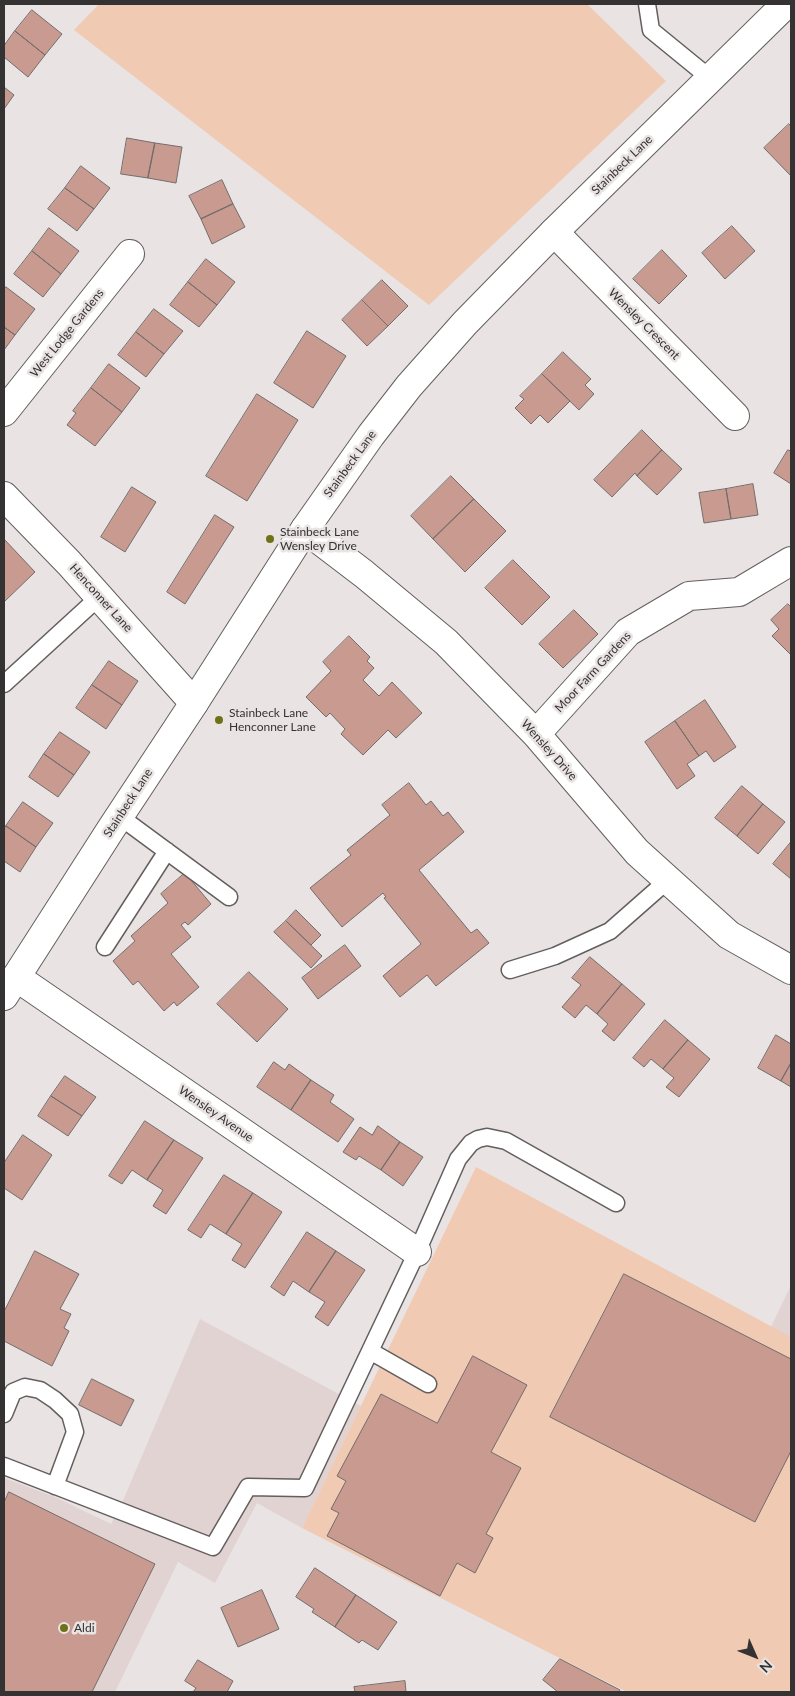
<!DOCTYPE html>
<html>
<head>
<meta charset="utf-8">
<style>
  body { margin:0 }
  #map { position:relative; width:795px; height:1696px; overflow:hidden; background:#e9e3e3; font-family:Lato,sans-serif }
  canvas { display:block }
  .frame { position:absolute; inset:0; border:5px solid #343232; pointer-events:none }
  .north { position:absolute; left:730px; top:1631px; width:50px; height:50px; -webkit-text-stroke:4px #e9e3e3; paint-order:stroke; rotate:134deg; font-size:14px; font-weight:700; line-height:20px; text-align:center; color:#343232 }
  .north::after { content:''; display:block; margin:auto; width:18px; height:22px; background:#343232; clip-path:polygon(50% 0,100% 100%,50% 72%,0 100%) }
</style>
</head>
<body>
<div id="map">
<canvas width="795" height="1696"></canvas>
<div class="frame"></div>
<div class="north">N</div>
</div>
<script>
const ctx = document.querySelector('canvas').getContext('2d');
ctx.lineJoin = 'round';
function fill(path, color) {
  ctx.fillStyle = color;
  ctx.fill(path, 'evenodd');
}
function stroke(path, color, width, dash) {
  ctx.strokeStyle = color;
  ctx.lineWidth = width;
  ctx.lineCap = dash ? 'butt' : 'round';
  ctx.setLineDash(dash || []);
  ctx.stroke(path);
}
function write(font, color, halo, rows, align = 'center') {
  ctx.font = font + ' Lato,sans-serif';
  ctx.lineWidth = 5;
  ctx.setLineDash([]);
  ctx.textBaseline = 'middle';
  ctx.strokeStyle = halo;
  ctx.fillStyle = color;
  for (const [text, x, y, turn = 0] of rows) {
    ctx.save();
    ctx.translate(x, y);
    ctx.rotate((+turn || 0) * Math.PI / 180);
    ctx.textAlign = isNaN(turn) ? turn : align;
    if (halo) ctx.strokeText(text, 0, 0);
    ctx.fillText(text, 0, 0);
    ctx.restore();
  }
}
fill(new Path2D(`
  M 791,1285 L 791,1337 L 771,1327 Z
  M 200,1319 L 361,1406 L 302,1528 L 257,1503 L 215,1583 L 178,1562 L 115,1692 L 4,1692 L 4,1478 L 55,1497 L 111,1524 L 122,1503 Z`), '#e2d3d3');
fill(new Path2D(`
  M 99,4 L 587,4 L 666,81 L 429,305 L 74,30 Z
  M 476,1167 L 791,1337 L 791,1692 L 627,1692 L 302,1528 Z`), '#f0cab3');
const building = new Path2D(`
  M 32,10 L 62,34 L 45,55 L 15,31 Z
  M 15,31 L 45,55 L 28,77 L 4,57 L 4,46 Z
  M 4,87 L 14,95 L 4,109 Z
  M 789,124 L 791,126 L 791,176 L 764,148 Z
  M 127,138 L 155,143 L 148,178 L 121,174 Z
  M 155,143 L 182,147 L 176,183 L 148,178 Z
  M 81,166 L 110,188 L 94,209 L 65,188 Z
  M 222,180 L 233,204 L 201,219 L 189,196 Z
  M 65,188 L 94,209 L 77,231 L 48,209 Z
  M 233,204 L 245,227 L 212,244 L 201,219 Z
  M 732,226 L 755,251 L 725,279 L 702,253 Z
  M 49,228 L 79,251 L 61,274 L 32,251 Z
  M 662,250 L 687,276 L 659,304 L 633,279 Z
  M 32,251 L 61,274 L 43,297 L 14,274 Z
  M 206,259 L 235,282 L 217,305 L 188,282 Z
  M 382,280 L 408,306 L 388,326 L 362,300 Z
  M 188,282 L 217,305 L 199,327 L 170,305 Z
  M 6,287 L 35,309 L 15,335 L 4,327 L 4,290 Z
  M 362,300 L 388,326 L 367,346 L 342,320 Z
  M 154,309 L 183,331 L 164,354 L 136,332 Z
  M 4,327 L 15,335 L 4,350 Z
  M 307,331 L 346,356 L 313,408 L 274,383 Z
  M 136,332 L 164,354 L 146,377 L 118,355 Z
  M 563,352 L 591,379 L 585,385 L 594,394 L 579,410 L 542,374 Z
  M 109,364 L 140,388 L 122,412 L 91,388 Z
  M 542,374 L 570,401 L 548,423 L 540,415 L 531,424 L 515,408 L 524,399 L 520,396 Z
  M 91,388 L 122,412 L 95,446 L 67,425 L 76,413 L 73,411 Z
  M 257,394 L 298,420 L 247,501 L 206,476 Z
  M 642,430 L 662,450 L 637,476 L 635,473 L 612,497 L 594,480 Z
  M 662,450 L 682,469 L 657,495 L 637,476 Z
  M 788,450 L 791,451 L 791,484 L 774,473 Z
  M 451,476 L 474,499 L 433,539 L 411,516 Z
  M 753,484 L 758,515 L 731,519 L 726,489 Z
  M 132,487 L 156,502 L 125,552 L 101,537 Z
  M 726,489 L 731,519 L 704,523 L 699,493 Z
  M 474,499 L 506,531 L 465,572 L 433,539 Z
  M 215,515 L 234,527 L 185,604 L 167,592 Z
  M 4,539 L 35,572 L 4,602 Z
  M 513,560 L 550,597 L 522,625 L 485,588 Z
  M 788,604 L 791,607 L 791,655 L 772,636 L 779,629 L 771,620 Z
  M 574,610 L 598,634 L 563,668 L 539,644 Z
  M 349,636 L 370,657 L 367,661 L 374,668 L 363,680 L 379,696 L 392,682 L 422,713 L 396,738 L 388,730 L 363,755 L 341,734 L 345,729 L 330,713 L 326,717 L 306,697 L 331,671 L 323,662 Z
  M 109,661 L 138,681 L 122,705 L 92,685 Z
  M 92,685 L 122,705 L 106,729 L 76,708 Z
  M 705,700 L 736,747 L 714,762 L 706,751 L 699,756 L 675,721 Z
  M 675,721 L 699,756 L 687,764 L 695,776 L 677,789 L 645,742 Z
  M 60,732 L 90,752 L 74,775 L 44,754 Z
  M 44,754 L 74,775 L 58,797 L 29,777 Z
  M 409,783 L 426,805 L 431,801 L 443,816 L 448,812 L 464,832 L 419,870 L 471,933 L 477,929 L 489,943 L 436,986 L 427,975 L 400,997 L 383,976 L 421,944 L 384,898 L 386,897 L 383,893 L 342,927 L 310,888 L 351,855 L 347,850 L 390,815 L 382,805 Z
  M 742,786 L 763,804 L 737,836 L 715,818 Z
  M 23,802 L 53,823 L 36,847 L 6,826 Z
  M 763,804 L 785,822 L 758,854 L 737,836 Z
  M 6,826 L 36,847 L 20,872 L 4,861 L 4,830 Z
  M 791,842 L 791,879 L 773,864 Z
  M 185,873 L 211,904 L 188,925 L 185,922 L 181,925 L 191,937 L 171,954 L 199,987 L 177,1006 L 174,1002 L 164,1011 L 138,981 L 133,985 L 113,961 L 135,941 L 131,936 L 168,903 L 161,894 Z
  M 296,910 L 321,935 L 311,945 L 286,921 Z
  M 286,921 L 322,956 L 311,968 L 274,932 Z
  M 345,945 L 361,966 L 318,999 L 302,978 Z
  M 590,957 L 622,984 L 597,1014 L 586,1005 L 575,1018 L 562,1007 L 581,985 L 572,978 Z
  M 249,972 L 288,1009 L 257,1042 L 217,1004 Z
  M 622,984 L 645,1004 L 614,1041 L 602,1031 L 608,1024 L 597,1014 Z
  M 665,1020 L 688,1040 L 663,1069 L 651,1059 L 644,1067 L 633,1058 Z
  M 776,1035 L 791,1044 L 791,1063 L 781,1081 L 758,1068 Z
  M 688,1040 L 710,1059 L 679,1097 L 666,1087 L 674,1078 L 663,1069 Z
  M 274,1062 L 285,1070 L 289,1064 L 311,1080 L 291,1110 L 257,1087 Z
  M 791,1063 L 791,1087 L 781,1081 Z
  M 65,1076 L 96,1097 L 82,1116 L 51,1096 Z
  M 311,1080 L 334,1095 L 330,1102 L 354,1119 L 338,1142 L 291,1110 Z
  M 51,1096 L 82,1116 L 68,1136 L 38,1116 Z
  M 145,1121 L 174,1140 L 147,1180 L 132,1170 L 122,1184 L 109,1176 Z
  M 378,1126 L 400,1142 L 381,1170 L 359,1156 L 356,1160 L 343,1152 L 360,1127 L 372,1135 Z
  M 23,1135 L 52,1155 L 22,1200 L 4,1188 L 4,1163 Z
  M 174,1140 L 203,1158 L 166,1214 L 153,1206 L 163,1190 L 147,1180 Z
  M 400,1142 L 423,1157 L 403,1186 L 381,1170 Z
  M 224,1175 L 253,1193 L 226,1234 L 210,1224 L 201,1238 L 188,1230 Z
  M 253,1193 L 282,1212 L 245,1268 L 232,1260 L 242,1244 L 226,1234 Z
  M 307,1232 L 336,1251 L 309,1292 L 293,1281 L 284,1296 L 271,1287 Z
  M 35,1251 L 79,1274 L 60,1309 L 71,1314 L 64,1328 L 69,1331 L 52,1366 L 4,1341 L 4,1312 Z
  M 336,1251 L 365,1270 L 328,1326 L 315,1317 L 325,1302 L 309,1292 Z
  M 624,1274 L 791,1359 L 791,1451 L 755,1522 L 550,1417 Z
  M 473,1356 L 527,1385 L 491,1452 L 521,1468 L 486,1534 L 493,1538 L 475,1573 L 457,1563 L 440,1596 L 327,1536 L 339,1513 L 331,1509 L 346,1481 L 337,1476 L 381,1394 L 437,1423 Z
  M 92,1379 L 134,1400 L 121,1426 L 79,1405 Z
  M 9,1492 L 155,1564 L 92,1692 L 4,1692 L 4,1503 Z
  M 315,1568 L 356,1595 L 335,1627 L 312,1612 L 314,1609 L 296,1597 Z
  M 262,1590 L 279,1629 L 238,1647 L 221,1608 Z
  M 356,1595 L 397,1622 L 378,1650 L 362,1640 L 359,1643 L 335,1627 Z
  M 560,1659 L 620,1690 L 619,1692 L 558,1692 L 543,1680 Z
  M 198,1660 L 233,1681 L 227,1692 L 193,1692 L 196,1688 L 185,1681 Z
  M 405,1681 L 406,1692 L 355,1692 L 354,1687 Z`);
fill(building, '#c99a8f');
stroke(building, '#726d6b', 1);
const lane = new Path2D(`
  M 647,4 L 651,30 L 711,79
  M 4,684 L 99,597
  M 119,816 L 229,897
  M 105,947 L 167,851
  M 510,970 L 555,956 L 610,931 L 668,880
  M 370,1351 L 428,1384
  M 4,1414 L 13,1392 L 25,1387 L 40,1390 L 55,1400 L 70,1414 L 75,1432 L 55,1486
  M 4,1466 L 213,1547 L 248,1487 L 305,1488 L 417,1252 L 458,1159 L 471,1143 L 478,1139 L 487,1137 L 506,1141 L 616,1203`);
const street = new Path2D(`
  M 554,232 L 735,416
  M 4,412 L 130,254
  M 4,496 L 69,563 L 194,703
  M 305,529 L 364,574 L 446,642 L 536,734 L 637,852 L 729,935 L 791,970
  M 536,734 L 628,632 L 689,596 L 739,592 L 791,561
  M 16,977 L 417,1252`);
const secondary = new Path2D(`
  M 4,996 L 111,829 L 194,703 L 305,529 L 371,435 L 409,386 L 465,323 L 554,232 L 786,4`);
stroke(lane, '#645e5e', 19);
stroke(street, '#645e5e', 30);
stroke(secondary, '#645e5e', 30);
stroke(lane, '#fff', 16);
stroke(street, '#fff', 28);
stroke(secondary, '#fff', 28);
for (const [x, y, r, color] of [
  [270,539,5,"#6f7116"],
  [219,720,5,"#6f7116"],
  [64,1628,5,"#6f7116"]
]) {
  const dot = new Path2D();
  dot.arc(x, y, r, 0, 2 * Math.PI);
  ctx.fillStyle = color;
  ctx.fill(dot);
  stroke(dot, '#e9e3e3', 2);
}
write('12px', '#343232', '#e9e3e3', [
  ["Stainbeck Lane",622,165,-44],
  ["Wensley Crescent",644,324,45],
  ["West Lodge Gardens",67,333,-51],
  ["Stainbeck Lane",350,464,-54],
  ["Henconner Lane",101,598,48],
  ["Moor Farm Gardens",593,672,-47],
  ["Wensley Drive",549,750,48],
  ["Stainbeck Lane",128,803,-57],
  ["Wensley Avenue",216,1114,35]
]);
write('12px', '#343232', '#e9e3e3', [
  ["Stainbeck Lane",280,532],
  ["Wensley Drive",280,546],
  ["Stainbeck Lane",229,713],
  ["Henconner Lane",229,727],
  ["Aldi",74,1628]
], 'left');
</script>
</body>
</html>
